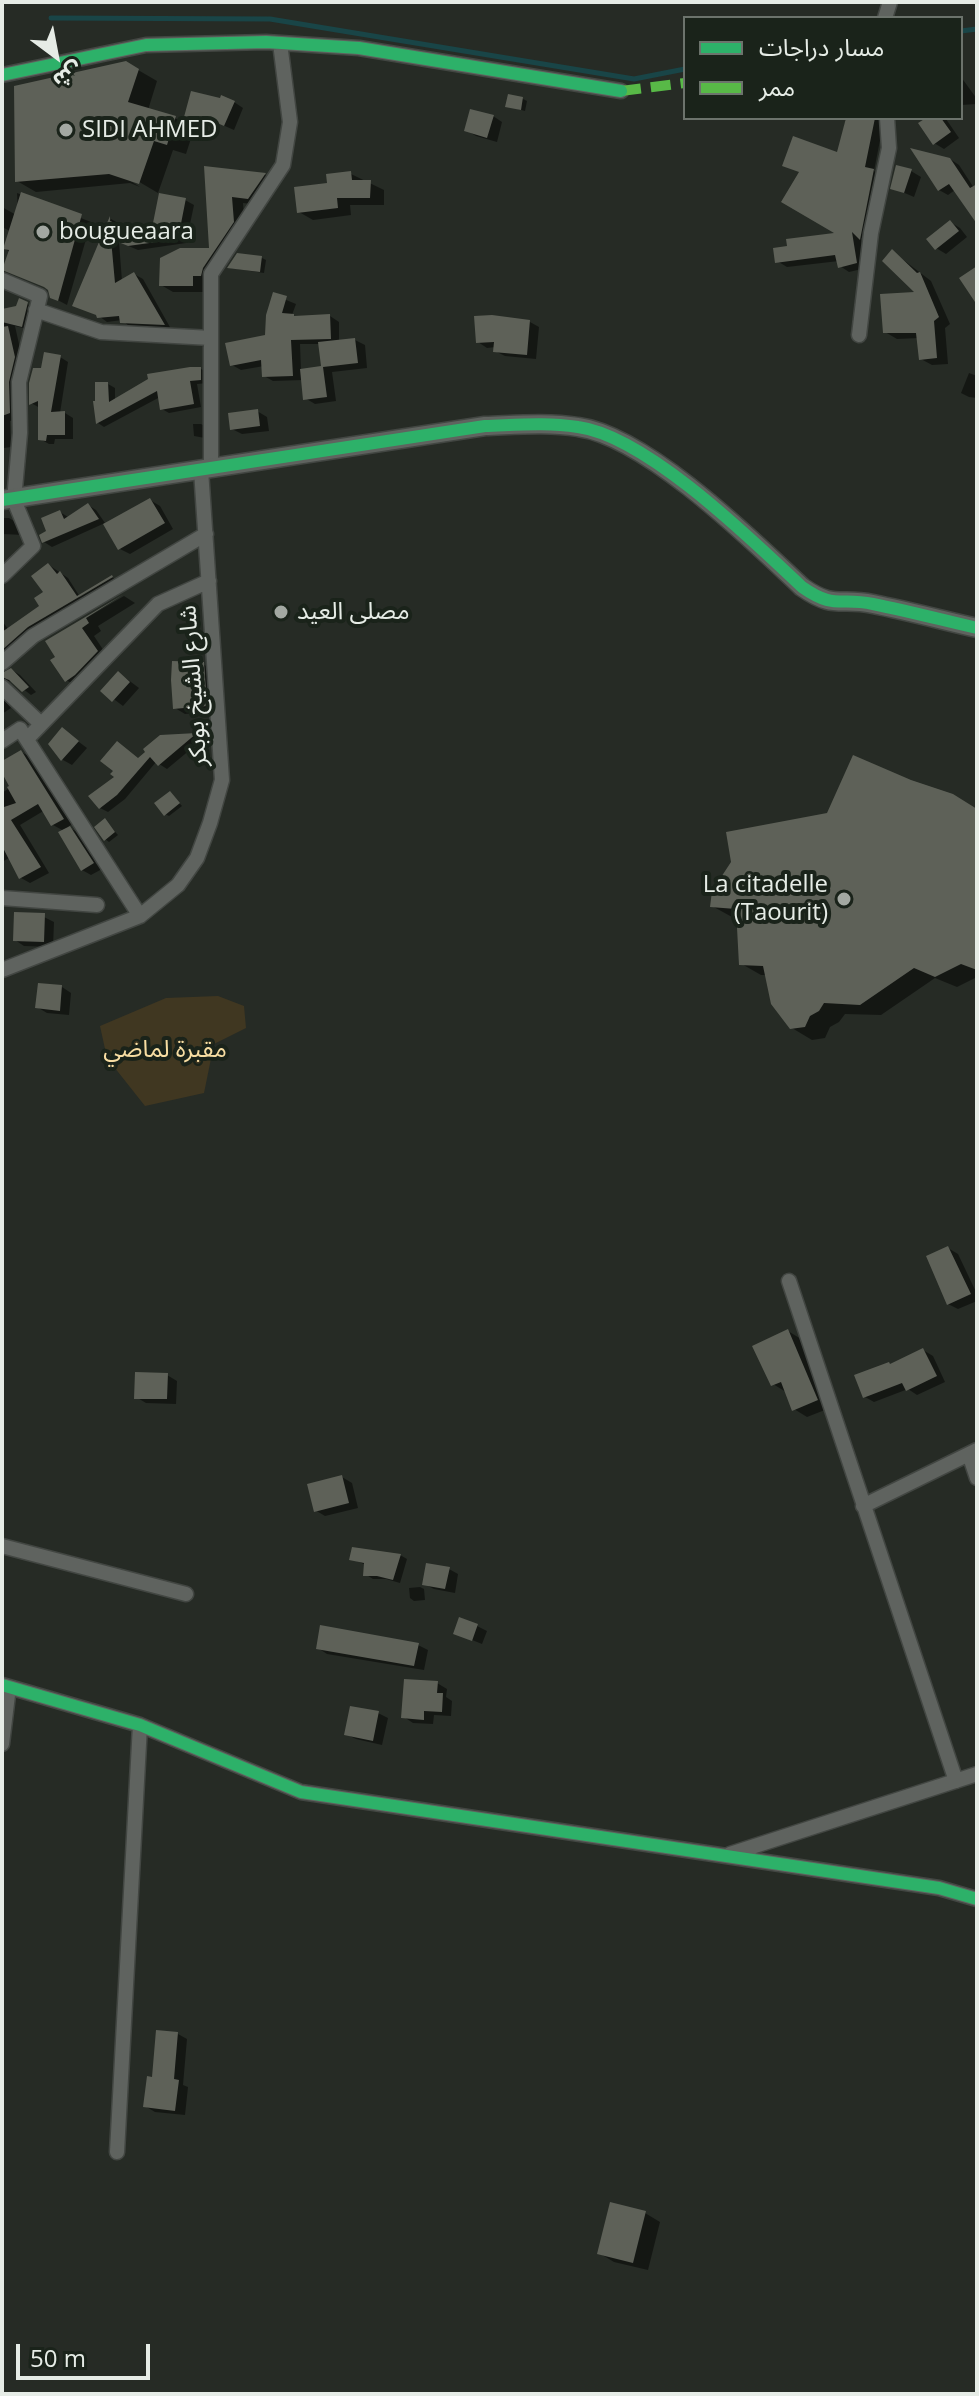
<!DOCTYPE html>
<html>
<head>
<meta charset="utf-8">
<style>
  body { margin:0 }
  #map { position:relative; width:979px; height:2396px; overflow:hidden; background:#262b25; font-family:"Open Sans","Noto Sans Arabic",sans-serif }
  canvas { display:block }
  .frame { position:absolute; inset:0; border:4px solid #e6ece6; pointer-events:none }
  .legend { position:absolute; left:683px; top:16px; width:280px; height:104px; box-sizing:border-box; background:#1a231a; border:2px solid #6c736c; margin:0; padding:10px 14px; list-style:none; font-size:24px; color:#e6ece6 }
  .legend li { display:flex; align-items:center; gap:16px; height:40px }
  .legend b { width:40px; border:2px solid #6c736c }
  .north { position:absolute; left:16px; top:16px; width:80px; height:80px; -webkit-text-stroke:6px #1a231a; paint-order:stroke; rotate:148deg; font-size:22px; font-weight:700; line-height:32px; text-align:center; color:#e6ece6 }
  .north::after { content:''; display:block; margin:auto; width:28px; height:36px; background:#e6ece6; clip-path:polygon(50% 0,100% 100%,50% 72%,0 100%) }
  .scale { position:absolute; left:16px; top:2344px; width:134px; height:36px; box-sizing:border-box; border:4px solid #e6ece6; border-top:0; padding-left:10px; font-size:24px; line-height:28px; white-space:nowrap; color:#e6ece6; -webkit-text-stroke:6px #1a231a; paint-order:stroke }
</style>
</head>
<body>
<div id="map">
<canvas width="979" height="2396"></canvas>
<div class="frame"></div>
<ul class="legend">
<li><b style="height:10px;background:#2db169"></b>مسار دراجات</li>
<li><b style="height:10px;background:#58b947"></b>ممر</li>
</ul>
<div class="north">ش</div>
<div class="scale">50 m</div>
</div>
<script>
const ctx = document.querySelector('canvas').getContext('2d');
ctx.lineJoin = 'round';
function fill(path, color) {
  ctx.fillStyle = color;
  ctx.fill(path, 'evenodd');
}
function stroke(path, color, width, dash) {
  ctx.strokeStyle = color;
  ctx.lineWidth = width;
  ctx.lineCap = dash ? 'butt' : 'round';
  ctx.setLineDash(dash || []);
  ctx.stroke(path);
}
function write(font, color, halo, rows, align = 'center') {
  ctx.font = font + ' "Open Sans","Noto Sans Arabic",sans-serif';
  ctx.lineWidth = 8;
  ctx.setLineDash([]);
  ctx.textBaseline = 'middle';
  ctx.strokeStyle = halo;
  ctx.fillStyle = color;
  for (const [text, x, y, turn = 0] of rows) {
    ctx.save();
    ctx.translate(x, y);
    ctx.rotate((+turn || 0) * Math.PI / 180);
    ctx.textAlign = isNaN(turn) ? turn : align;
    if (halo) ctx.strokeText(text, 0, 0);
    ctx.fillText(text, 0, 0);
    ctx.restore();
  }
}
fill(new Path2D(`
  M 218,996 L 244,1006 L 246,1028 L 214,1044 L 204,1093 L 145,1106 L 107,1058 L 100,1026 L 166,998 Z`), '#403721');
fill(new Path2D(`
  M 126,63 L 157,81 L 148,110 L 175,118 L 194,129 L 186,154 L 173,150 L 158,193 L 131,177 L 129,180 L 140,187 L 130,183 L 36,192 L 17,181 Z
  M 961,77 L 977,99 L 977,104 L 961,105 Z
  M 523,99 L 527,101 L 525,111 L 507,106 Z
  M 221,101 L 234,102 L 243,108 L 234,130 L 218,123 L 217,127 L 196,121 L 187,116 Z
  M 493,116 L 502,122 L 497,142 L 476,136 L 466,130 Z
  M 846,118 L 888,118 L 882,130 L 874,171 L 883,176 L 870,243 L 861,238 L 866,268 L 849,272 L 840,266 L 839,261 L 787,267 L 777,261 L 840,234 L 838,154 Z
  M 930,118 L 946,119 L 959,138 L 944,149 L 934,143 Z
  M 950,159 L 959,165 L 974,188 L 977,186 L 977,217 L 955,190 L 948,195 L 939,190 Z
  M 206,168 L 265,175 L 277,181 L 261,205 L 243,203 L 245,229 L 205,292 L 173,292 L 161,285 L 211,250 Z
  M 911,171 L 921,177 L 914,197 L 893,188 Z
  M 351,174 L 384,190 L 384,205 L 350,205 L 351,215 L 313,220 L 299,212 L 329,185 Z
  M 17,193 L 91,222 L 67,305 L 52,297 L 51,292 L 5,248 L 10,231 L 2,227 L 2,207 L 18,216 Z
  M 185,200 L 194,205 L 186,243 L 138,250 L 119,242 L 122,281 L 134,274 L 143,279 L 171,329 L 130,327 L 122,320 L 107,322 L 99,316 L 74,305 L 111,219 L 118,223 L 118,227 L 151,241 Z
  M 950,222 L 960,228 L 967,237 L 946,254 L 936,248 Z
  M 893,252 L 931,281 L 950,324 L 945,328 L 948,364 L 932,365 L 921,359 L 919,338 L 897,339 L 885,332 L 919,293 Z
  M 262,258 L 266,260 L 264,273 L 230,268 Z
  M 274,295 L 296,304 L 292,315 L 297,318 L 330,316 L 339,322 L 339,341 L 355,340 L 365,345 L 367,368 L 332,372 L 336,401 L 315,404 L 305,398 L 303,380 L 273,381 L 264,376 L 264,366 L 241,370 L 232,365 L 267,336 ZM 300,344 L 320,344 L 323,368 L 301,371 Z
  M 27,304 L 36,309 L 31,330 L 15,326 L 23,362 L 18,418 L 10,421 L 11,447 L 4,448 L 2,486 L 2,311 Z
  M 530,322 L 539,327 L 536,359 L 505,356 L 495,351 L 496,347 L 487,348 L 478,342 Z
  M 60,357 L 68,362 L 60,413 L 65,413 L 73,418 L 73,439 L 55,439 L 54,444 L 49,444 L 40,439 L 40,408 L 31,403 L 43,370 Z
  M 201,369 L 208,373 L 208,383 L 197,384 L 201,407 L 169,413 L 162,409 L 160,397 L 104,427 L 98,423 L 96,403 L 108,384 L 115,388 L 115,401 Z
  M 969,373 L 977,376 L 977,398 L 969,397 L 961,393 Z
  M 257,411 L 267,417 L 269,431 L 242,434 L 232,429 Z
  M 193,424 L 201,424 L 205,426 L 205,438 L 194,436 Z
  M 150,500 L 160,506 L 173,529 L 130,554 L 120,549 Z
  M 88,505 L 96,510 L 105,523 L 52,547 L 44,542 L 60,512 L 68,517 Z
  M 2,518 L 9,518 L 19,524 L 24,535 L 2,534 Z
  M 49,565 L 68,578 L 80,597 L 112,577 L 119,582 L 2,655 L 2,621 L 9,630 L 41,607 L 46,593 Z
  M 124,596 L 135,603 L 98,626 L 101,631 L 94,636 L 110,660 L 80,688 L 66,680 L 57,658 L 47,641 Z
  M 203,664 L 213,670 L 216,711 L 185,714 L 175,708 Z
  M 12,670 L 20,675 L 36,692 L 31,695 L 14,682 L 8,681 L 2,686 L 2,675 Z
  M 119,673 L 139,688 L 123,706 L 103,691 Z
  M 2,698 L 11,708 L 2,714 Z
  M 63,730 L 87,748 L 72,765 L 63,760 L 50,744 Z
  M 197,735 L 203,739 L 167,769 L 156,762 L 125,799 L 108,812 L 100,808 L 160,737 Z
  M 21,752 L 31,757 L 72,824 L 68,827 L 79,833 L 102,869 L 91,875 L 82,870 L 64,831 L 53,825 L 45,810 L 20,825 L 49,873 L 30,883 L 21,878 L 9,858 L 2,862 L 2,793 L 12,786 L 2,769 L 2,764 Z
  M 170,793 L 182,806 L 169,816 L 165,814 Z
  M 977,811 L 977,977 L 957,987 L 935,978 L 881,1015 L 845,1014 L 839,1022 L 830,1027 L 825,1038 L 812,1040 L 792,1028 L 767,975 L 761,975 L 740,963 L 738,918 L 732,917 L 712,906 Z
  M 105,821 L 118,835 L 109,842 L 105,839 Z
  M 44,917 L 54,922 L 53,947 L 24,946 L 15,940 Z
  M 62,987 L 71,993 L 69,1015 L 47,1013 L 37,1007 Z
  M 948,1248 L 958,1254 L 977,1294 L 977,1301 L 958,1309 L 948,1304 Z
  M 788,1331 L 801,1339 L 830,1408 L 807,1417 L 794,1409 L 786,1392 L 773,1384 Z
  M 923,1350 L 933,1356 L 945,1382 L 917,1395 L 908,1389 L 874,1402 L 865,1397 Z
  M 167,1375 L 177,1381 L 176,1404 L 146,1403 L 136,1397 Z
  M 342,1477 L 352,1483 L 358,1508 L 325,1516 L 315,1510 Z
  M 400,1555 L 407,1559 L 400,1583 L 386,1579 L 373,1579 L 365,1574 L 366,1565 L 352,1559 Z
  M 449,1569 L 458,1574 L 455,1593 L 434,1589 L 424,1584 Z
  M 420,1587 L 424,1589 L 425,1600 L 414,1601 L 410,1598 L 409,1588 Z
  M 477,1626 L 487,1631 L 482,1644 L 455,1633 Z
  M 418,1645 L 428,1650 L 424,1670 L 327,1654 L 318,1648 Z
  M 437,1683 L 447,1689 L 446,1697 L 452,1701 L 451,1716 L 434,1715 L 433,1724 L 413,1723 L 404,1717 Z
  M 378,1713 L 388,1718 L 382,1745 L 356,1739 L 346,1734 Z
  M 178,2034 L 187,2039 L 183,2085 L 188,2087 L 185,2115 L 155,2112 L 145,2106 Z
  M 645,2213 L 660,2222 L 648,2270 L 614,2262 L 599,2253 Z`), '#0007');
stroke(new Path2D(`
  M 51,18 L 270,19 L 634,79 L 685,69
  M 961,31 L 977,29`), '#194547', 5);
fill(new Path2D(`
  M 126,61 L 139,69 L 128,102 L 176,116 L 167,145 L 154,141 L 139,184 L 109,174 L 15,182 L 14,86 Z
  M 191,91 L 220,98 L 221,95 L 235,101 L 224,126 L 208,119 L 207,123 L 184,117 Z
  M 508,94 L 523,97 L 521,110 L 505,107 Z
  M 470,109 L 494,115 L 487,138 L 464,131 Z
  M 846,118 L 875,118 L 865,167 L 874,169 L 860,240 L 852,232 L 857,263 L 838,268 L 835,255 L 775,263 L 773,248 L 787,246 L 786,239 L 834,233 L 781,202 L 799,172 L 782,166 L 793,136 L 837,152 Z
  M 926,118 L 941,118 L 951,132 L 933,145 L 918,123 Z
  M 910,148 L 950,158 L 970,188 L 977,184 L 977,224 L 949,184 L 938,191 Z
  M 896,165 L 912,169 L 904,193 L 890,189 Z
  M 204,166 L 266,173 L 248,199 L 232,197 L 234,222 L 203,268 L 201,276 L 193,276 L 193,286 L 159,286 L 160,258 L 180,248 L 209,248 Z
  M 351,171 L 352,180 L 371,180 L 370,198 L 337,198 L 338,208 L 297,213 L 294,187 L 327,183 L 326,174 Z
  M 21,192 L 82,214 L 58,301 L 50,298 L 48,290 L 44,287 L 2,270 L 9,250 L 3,249 Z
  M 159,193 L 186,198 L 178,239 L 128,246 L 111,239 L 115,283 L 134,272 L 165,325 L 120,323 L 119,316 L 97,318 L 96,315 L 72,306 L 110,216 L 110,221 L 150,238 Z
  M 950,220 L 959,231 L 935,250 L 926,239 Z
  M 892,249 L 917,273 L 920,272 L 939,317 L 934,321 L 937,358 L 919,360 L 916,333 L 883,333 L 880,294 L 914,292 L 882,261 Z
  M 237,253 L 262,256 L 260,272 L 227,268 Z
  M 977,266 L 977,305 L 959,278 Z
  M 273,292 L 287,296 L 282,313 L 294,314 L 294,316 L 330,314 L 331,339 L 291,340 L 293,376 L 262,377 L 261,360 L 230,366 L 225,343 L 265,335 L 266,315 Z
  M 19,298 L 28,302 L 22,327 L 2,322 L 2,309 L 16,306 Z
  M 492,315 L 530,320 L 527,355 L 493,352 L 494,342 L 476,343 L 474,316 Z
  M 8,326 L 15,357 L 9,382 L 10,413 L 2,416 L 2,327 Z
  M 355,338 L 358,363 L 323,367 L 327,397 L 303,400 L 300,369 L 321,366 L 318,342 Z
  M 44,352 L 61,355 L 51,412 L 65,411 L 65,435 L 47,435 L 46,441 L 38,440 L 38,401 L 29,405 L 29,383 L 33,368 L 41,368 Z
  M 190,367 L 201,367 L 201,380 L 190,381 L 194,404 L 160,410 L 157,391 L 96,424 L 93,401 L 95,401 L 95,382 L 108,382 L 109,402 L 148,379 L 147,374 Z
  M 258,409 L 260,426 L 230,430 L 228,413 Z
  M 150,498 L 165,523 L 118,550 L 103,524 Z
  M 88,503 L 99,519 L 42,543 L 39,535 L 46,531 L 41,518 L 60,510 L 64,519 Z
  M 48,563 L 57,574 L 60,571 L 77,596 L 112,575 L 113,577 L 28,627 L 2,650 L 2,632 L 39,606 L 34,598 L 43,592 L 31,576 Z
  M 124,594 L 86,618 L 89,623 L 82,628 L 98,651 L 75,675 L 65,682 L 50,660 L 55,657 L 45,641 Z
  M 172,661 L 204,662 L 207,706 L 173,709 L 171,680 Z
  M 11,668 L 29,687 L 22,692 L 9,680 L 2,677 L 2,673 Z
  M 118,671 L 130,682 L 112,702 L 100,691 Z
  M 62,727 L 79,741 L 61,761 L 48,744 Z
  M 197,733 L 158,766 L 150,757 L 117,795 L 99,809 L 88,796 L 114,777 L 110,774 L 113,771 L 100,761 L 117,741 L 138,758 L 145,752 L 143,749 L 160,735 Z
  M 21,750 L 64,819 L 51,826 L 38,804 L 11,820 L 41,867 L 19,879 L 2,846 L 2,803 L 4,807 L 16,803 L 7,787 L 9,786 L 2,773 L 2,761 Z
  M 853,755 L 911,780 L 953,794 L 977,809 L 977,970 L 961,964 L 935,977 L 914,968 L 860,1005 L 824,1003 L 819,1011 L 810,1016 L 805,1027 L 790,1029 L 771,1004 L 763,966 L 739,965 L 736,909 L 710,907 L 712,891 L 731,862 L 726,832 L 827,813 Z
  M 170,791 L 180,803 L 164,816 L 154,803 Z
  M 105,818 L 115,832 L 104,841 L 94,827 Z
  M 70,826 L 94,863 L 81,871 L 58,832 Z
  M 14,912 L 45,913 L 44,942 L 13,941 Z
  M 38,983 L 62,985 L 60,1011 L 35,1008 Z
  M 948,1246 L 971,1294 L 947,1305 L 926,1256 Z
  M 788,1329 L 818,1400 L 792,1411 L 781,1382 L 771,1386 L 752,1346 Z
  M 923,1348 L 937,1376 L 906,1391 L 902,1383 L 863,1398 L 854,1375 L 889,1362 L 890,1364 Z
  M 135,1372 L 168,1373 L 167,1399 L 134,1399 Z
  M 342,1475 L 349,1503 L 314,1512 L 307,1484 Z
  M 352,1547 L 401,1554 L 393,1580 L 377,1576 L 363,1576 L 364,1563 L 349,1560 Z
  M 426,1563 L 450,1567 L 445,1589 L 422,1585 Z
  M 459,1617 L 478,1624 L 472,1641 L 453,1634 Z
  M 320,1625 L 419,1643 L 414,1666 L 316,1649 Z
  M 404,1679 L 438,1681 L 437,1693 L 443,1693 L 442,1712 L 424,1711 L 424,1720 L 401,1718 Z
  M 350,1706 L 379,1711 L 373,1741 L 344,1735 Z
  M 156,2030 L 178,2032 L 174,2079 L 179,2080 L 175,2111 L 143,2107 L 147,2076 L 152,2077 Z
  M 610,2202 L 646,2211 L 633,2263 L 597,2254 Z`), '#5e6158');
const minor = new Path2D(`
  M 885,18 L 890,2
  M 2,75 L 146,45 L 266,42 L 359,48 L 621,91
  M 2,280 L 40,296 L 19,382 L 20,433 L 14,500 L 33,546 L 2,576
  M 36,310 L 101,332 L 211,338
  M 859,335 L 871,233 L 889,148 L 887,118
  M 211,468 L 211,274 L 283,165 L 290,122 L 280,43
  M 2,663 L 33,636 L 206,534
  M 2,687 L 41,724
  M 27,739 L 158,604 L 209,581
  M 2,741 L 20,729 L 140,916
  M 2,898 L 97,905
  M 2,970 L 140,916 L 178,885 L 197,858 L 210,823 L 222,780 L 201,470
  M 789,1281 L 956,1781
  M 969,1454 L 977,1478
  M 863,1506 L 977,1450
  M 2,1546 L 186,1594
  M 2,1685 L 140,1725 L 301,1792 L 939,1888 L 977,1899
  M 2,1744 L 9,1687
  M 730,1854 L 977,1774
  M 117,2152 L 140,1725`);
const tertiary = new Path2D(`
  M 2,500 L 485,426 C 516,425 547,422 578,427 C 646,436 751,539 802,587 C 835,610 839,597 873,604 C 908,611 942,620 977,628`);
stroke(minor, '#424642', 17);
stroke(tertiary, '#424642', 21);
stroke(minor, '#5f635f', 14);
stroke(tertiary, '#5f635f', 18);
stroke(new Path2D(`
  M 621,91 L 685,83`), '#58b947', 10, [20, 10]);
stroke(new Path2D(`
  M 2,75 L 146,45 L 266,42 L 359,48 L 621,91
  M 2,500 L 485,426 C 516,425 547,422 578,427 C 646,436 751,539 802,587 C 835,610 839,597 873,604 C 908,611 942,620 977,628
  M 2,1685 L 140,1725 L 301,1792 L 939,1888 L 977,1899`), '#2db169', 12);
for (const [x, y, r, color] of [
  [66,130,8,"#a3a8a2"],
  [43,232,8,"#a3a8a2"],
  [281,612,8,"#a3a8a2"],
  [844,899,8,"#a3a8a2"]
]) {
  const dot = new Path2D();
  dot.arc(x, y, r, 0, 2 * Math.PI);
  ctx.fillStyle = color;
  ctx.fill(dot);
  stroke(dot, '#1a231a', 3);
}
write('24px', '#e6ece6', '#1a231a', [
  ["SIDI AHMED",82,130],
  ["bougueaara",59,232],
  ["مصلى العيد",297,612],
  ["La citadelle",828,885,"right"],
  ["(Taourit)",828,913,"right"]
], 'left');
write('24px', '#e6ece6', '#1a231a', [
  ["شارع الشيخ بوبكر",194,686,-94]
]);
write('24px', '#f7dda2', '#1a231a', [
  ["مقبرة لماضي",165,1050]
]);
</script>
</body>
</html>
